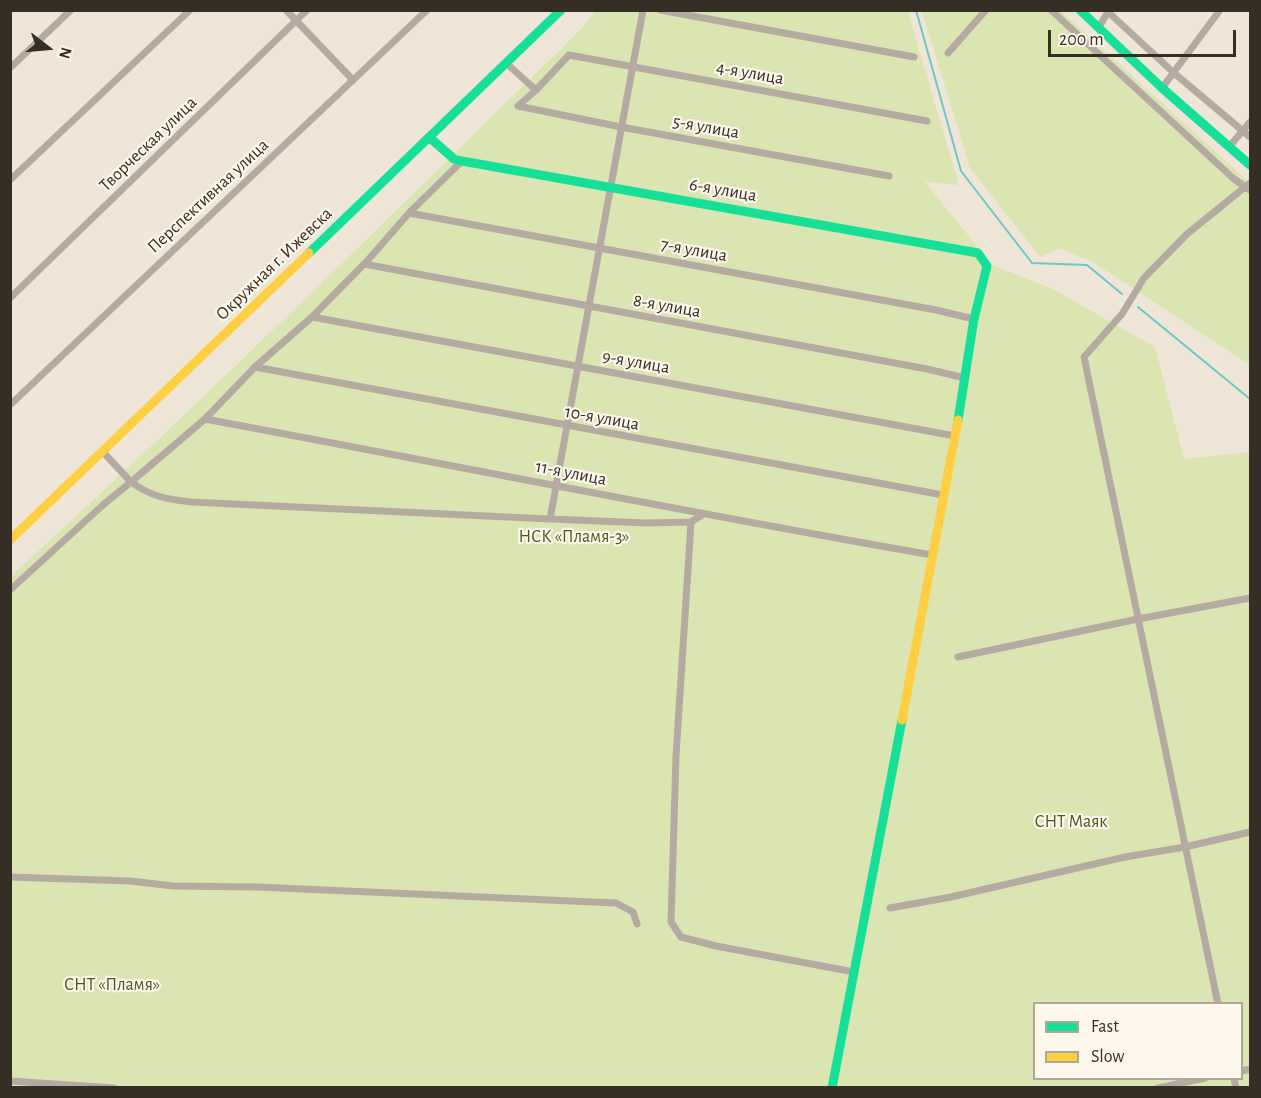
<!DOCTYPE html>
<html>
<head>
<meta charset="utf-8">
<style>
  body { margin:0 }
  #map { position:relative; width:1261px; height:1098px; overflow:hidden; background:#f0e6d8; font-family:"Alegreya Sans",sans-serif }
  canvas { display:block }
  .frame { position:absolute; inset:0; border:12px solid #352e24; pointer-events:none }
  .legend { position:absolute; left:1033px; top:1002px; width:210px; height:78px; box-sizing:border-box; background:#fef7ec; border:2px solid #aea79c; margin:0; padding:8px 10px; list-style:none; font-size:18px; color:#352e24 }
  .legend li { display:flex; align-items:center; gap:12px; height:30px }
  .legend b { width:30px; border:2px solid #aea79c }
  .north { position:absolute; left:18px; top:18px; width:60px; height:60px; -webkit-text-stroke:4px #fef7ec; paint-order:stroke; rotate:106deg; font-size:16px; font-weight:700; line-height:24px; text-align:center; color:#352e24 }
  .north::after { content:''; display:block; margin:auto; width:21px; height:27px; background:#352e24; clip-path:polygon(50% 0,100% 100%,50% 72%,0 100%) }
  .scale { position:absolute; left:1048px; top:30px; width:188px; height:27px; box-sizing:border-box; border:3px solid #352e24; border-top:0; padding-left:8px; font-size:18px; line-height:21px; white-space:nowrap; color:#352e24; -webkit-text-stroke:4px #fef7ec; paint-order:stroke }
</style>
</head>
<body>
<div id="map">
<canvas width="1261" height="1098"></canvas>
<div class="frame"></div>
<ul class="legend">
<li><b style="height:8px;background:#16e098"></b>Fast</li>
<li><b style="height:8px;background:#ffcf43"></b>Slow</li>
</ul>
<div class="north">N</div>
<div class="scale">200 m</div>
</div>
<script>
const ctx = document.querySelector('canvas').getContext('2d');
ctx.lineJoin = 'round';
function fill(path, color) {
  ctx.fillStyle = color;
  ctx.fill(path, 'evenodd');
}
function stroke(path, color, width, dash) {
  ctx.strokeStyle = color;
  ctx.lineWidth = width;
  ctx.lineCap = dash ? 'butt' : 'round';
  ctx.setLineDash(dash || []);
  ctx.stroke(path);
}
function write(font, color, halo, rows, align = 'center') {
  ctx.font = font + ' "Alegreya Sans",sans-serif';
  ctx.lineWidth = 4.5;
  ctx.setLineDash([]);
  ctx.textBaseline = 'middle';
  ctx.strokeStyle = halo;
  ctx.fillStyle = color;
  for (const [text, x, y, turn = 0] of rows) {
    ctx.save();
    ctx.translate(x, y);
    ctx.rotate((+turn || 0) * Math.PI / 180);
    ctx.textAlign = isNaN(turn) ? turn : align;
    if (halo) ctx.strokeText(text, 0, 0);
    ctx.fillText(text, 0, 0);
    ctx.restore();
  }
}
fill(new Path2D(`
  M 596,11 L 909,11 L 909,16 L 959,185 L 925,182 L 992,265 L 1051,288 L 1155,347 L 1184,459 L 1250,452 L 1250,1087 L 11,1088 L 11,576 C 205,399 393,214 581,29 ZM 1034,1004 L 1242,1004 L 1242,1078 L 1034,1078 Z
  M 922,11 L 1061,11 L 1250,183 L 1250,365 L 1091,261 L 1059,248 L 1040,257 L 970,168 Z`), '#dbe5b2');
stroke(new Path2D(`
  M 916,10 L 961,171 L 1032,263 L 1087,265 L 1122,294
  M 1138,307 L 1250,399`), '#6dc7c4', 2);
stroke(new Path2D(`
  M 286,10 L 353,80
  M 643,10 L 550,519 L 646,523 L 691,522 L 702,515
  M 660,10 L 914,57
  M 1051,10 L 1234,179 L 1250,190
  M 1106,10 L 1174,73 L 1250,137
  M 1099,27 L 1109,10
  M 948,53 L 986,10
  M 506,63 L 536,90 L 518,106
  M 10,68 L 71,10
  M 1162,88 L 1220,10
  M 536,90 L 569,55 L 927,121
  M 518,106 L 621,127 L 889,176
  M 1229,147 L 1250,122
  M 462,161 L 409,213 L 368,260 L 312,317 L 255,367 L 205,419 L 131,482 C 152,497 166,499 191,502 L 550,519
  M 10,180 L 190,10
  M 409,213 L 936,310 L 974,319
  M 364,264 L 927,369 L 965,378
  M 10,298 L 307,10
  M 312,317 L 955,436
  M 255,367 L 943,495
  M 10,405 L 427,10
  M 205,419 C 447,464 689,513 932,555
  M 691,522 L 676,756 L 671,922 L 681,937 L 716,946 L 854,972
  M 10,590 L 104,504 L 131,482 L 103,452
  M 958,657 L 1138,619 L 1250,598
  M 10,877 L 130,881 L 173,886 L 257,887 L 616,903 L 633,912 L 637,924
  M 890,908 L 951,897 L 1125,857 L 1185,847 L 1250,832
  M 1218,1004 L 1084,357 L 1122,314 L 1144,278 L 1187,234 L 1250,183
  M 1242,1071 L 1250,1069
  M 1234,1078 L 1236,1088
  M 10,1081 L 114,1088
  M 1158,1088 L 1205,1078`), '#b5aaa2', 7);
stroke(new Path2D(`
  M 1080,10 L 1162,88 L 1250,165
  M 429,137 L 454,159 L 462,161 L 978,253 L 987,266 L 974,319 L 958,420
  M 309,253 L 561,10
  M 832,1088 L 902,720`), '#16e098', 9);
stroke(new Path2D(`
  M 10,540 L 309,253
  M 902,720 L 958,420`), '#ffcf43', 9);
write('18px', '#352e24', '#fef7ec', [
  ["4-я улица",750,73,10],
  ["5-я улица",706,127,10],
  ["Творческая улица",148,144,-44],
  ["6-я улица",723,190,10],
  ["Перспективная улица",208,196,-43],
  ["7-я улица",694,250,10],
  ["Окружная г. Ижевска",274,264,-44],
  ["8-я улица",667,306,10],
  ["9-я улица",636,362,10],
  ["10-я улица",602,418,10],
  ["11-я улица",571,473,11]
]);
write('18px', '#49591f', '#fef7ec', [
  ["НСК «Пламя-3»",574,537],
  ["СНТ Маяк",1071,822],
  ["СНТ «Пламя»",112,985]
]);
</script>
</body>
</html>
